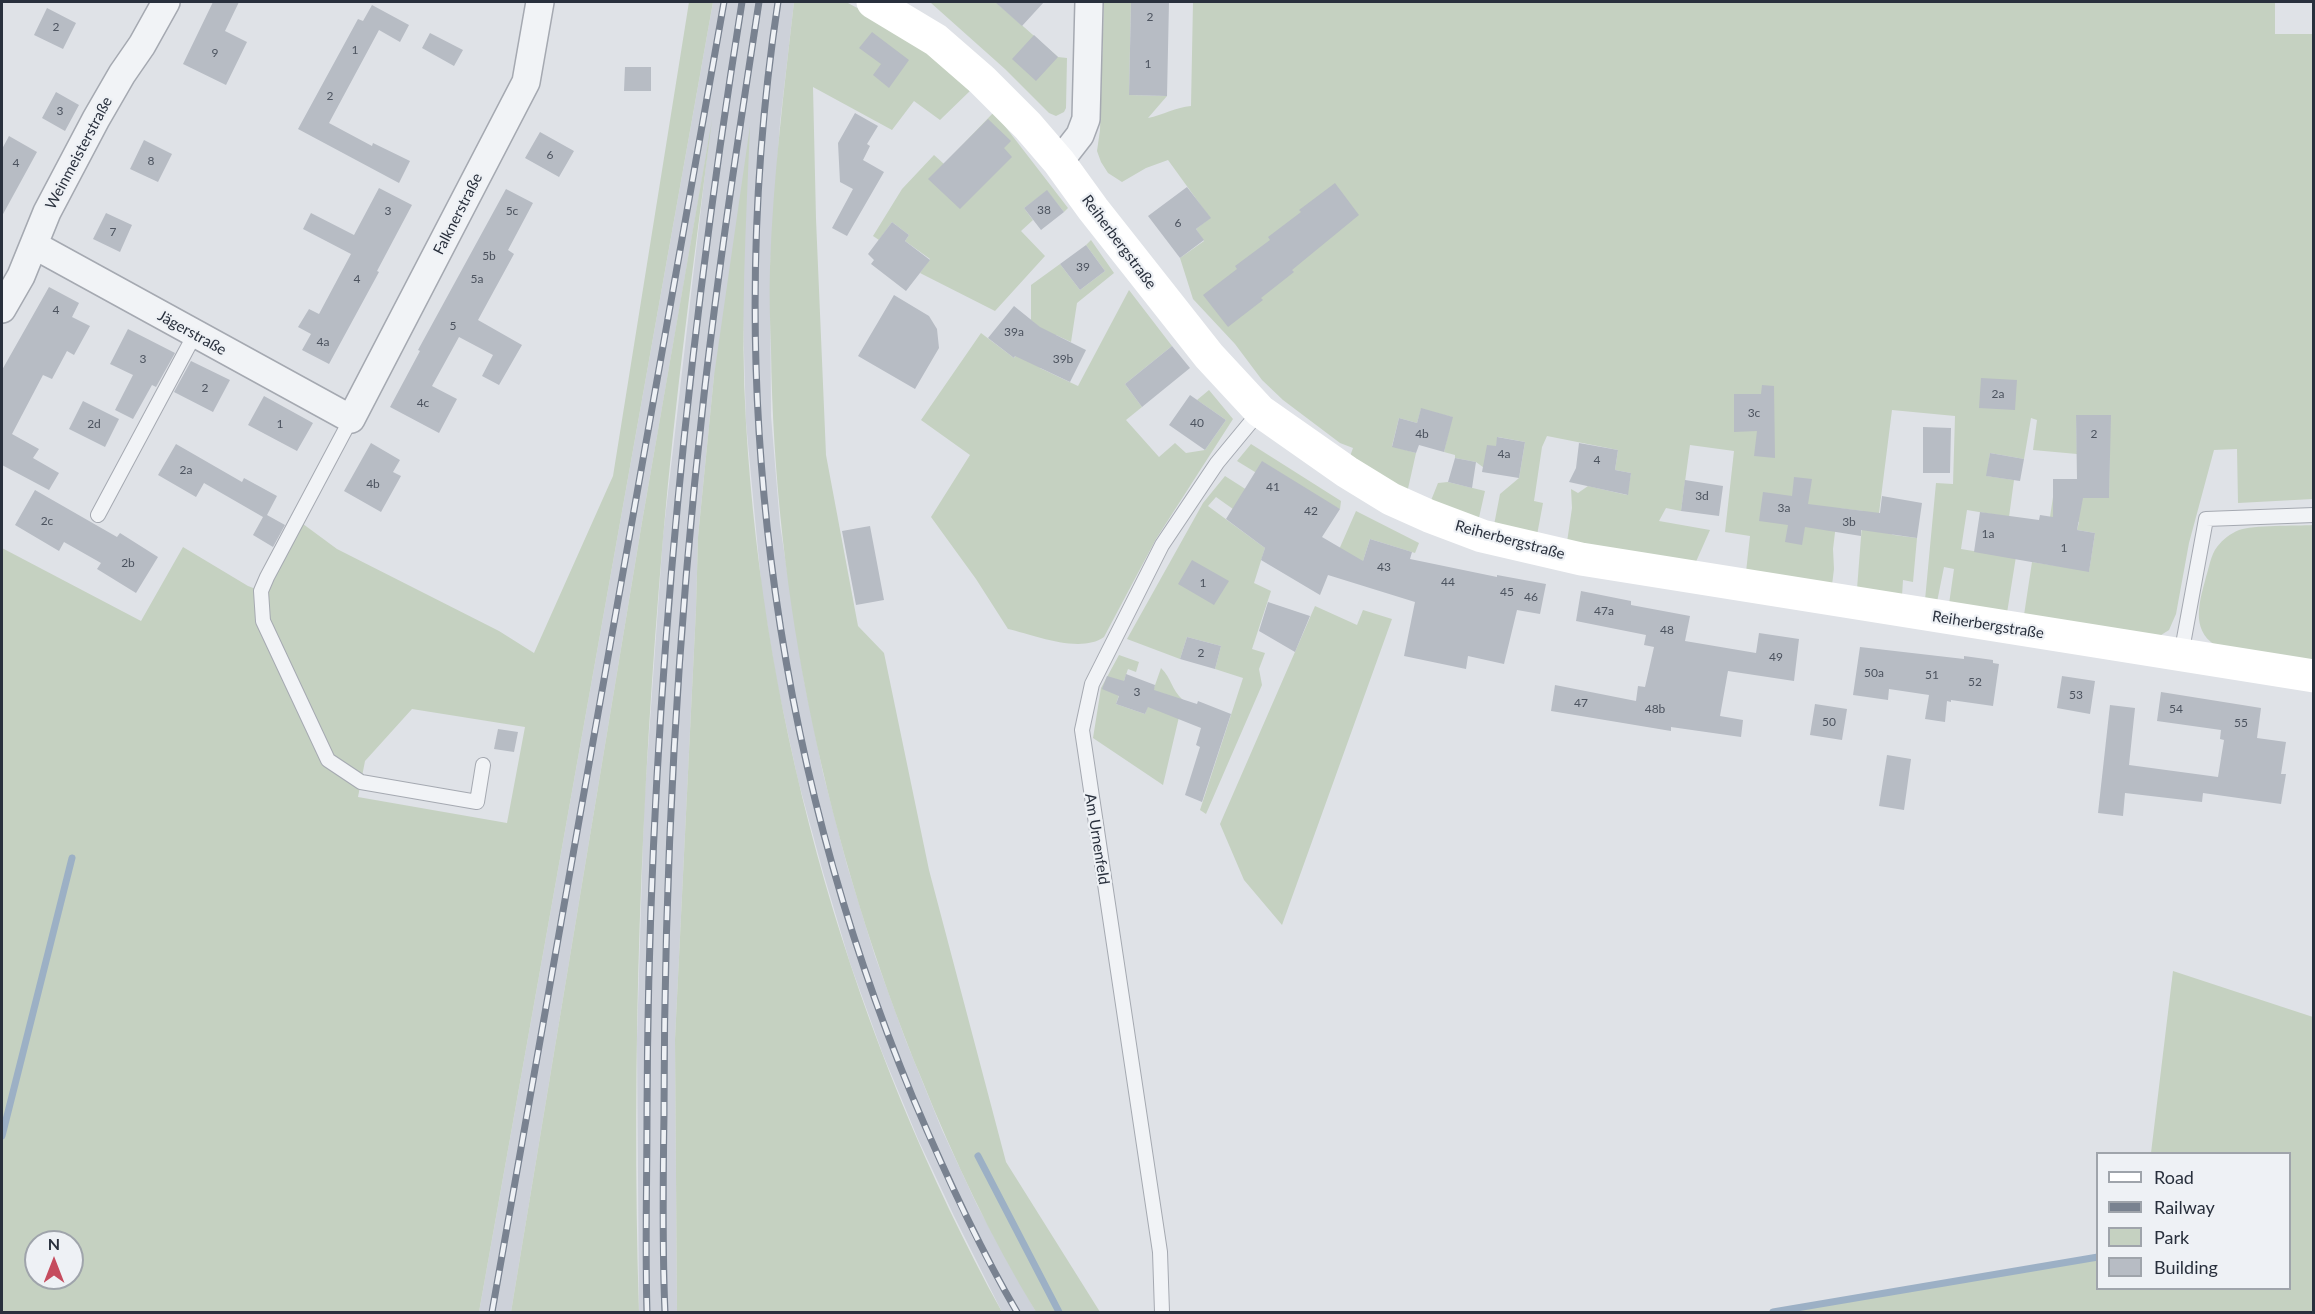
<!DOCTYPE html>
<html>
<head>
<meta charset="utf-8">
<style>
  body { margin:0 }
  #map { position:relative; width:2315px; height:1314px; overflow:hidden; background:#dfe2e7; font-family:Lato,sans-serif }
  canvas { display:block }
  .frame { position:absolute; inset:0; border:3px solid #29303d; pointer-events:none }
  .legend { position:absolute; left:2096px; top:1152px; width:195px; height:138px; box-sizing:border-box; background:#eef1f5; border:2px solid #9fa4ab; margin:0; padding:8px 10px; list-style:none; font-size:18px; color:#29303d }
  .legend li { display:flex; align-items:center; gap:12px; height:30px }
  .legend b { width:30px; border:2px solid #9fa4ab }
  .north { position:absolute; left:24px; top:1230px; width:60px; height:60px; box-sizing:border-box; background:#eef1f5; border:2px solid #9fa4ab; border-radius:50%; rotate:0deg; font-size:16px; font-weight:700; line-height:24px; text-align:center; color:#29303d }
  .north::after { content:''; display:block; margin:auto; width:21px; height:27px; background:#c54c5e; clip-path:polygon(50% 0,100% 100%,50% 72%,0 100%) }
</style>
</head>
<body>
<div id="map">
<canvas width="2315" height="1314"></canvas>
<div class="frame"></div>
<ul class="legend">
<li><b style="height:8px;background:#fff"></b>Road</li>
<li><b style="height:8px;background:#798290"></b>Railway</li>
<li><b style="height:16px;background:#c5d1c1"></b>Park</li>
<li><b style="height:16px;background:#b7bcc4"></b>Building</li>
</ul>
<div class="north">N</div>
</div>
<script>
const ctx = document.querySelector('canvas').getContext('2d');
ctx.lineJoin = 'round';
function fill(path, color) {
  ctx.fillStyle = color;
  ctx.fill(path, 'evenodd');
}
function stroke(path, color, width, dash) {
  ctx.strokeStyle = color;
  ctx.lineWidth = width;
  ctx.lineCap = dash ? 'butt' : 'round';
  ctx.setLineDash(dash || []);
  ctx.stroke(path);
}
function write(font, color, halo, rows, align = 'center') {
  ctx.font = font + ' Lato,sans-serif';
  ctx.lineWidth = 4.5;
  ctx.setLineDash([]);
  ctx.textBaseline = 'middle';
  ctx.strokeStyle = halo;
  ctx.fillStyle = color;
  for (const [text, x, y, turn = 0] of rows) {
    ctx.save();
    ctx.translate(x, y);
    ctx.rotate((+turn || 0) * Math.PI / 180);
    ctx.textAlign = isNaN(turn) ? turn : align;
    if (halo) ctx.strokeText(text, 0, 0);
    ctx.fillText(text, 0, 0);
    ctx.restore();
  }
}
fill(new Path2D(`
  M 713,2 L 794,2 L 780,123 L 770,269 L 771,416 L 780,525 L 804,680 L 823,773 L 847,865 L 875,956 L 906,1041 L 942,1130 L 977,1205 L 1036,1312 L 1002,1312 L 954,1216 L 918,1139 L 882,1052 L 850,963 L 823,872 L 798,780 L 777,683 L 762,593 L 746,422 L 743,316 L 714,376 L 698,537 L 696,609 L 675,1039 L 677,1312 L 639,1312 L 637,1039 L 644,807 L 663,536 L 709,139 L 642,522 L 511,1312 L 479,1312 Z`), '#cdd1d9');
fill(new Path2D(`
  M 689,2 L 713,2 L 479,1312 L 2,1312 L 2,548 L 141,621 L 183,547 L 248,586 L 261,591 L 299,521 L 337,549 L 499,631 L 534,653 L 613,476 ZM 412,709 L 525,727 L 507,823 L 358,797 L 365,761 ZM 36,1242 L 72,1242 L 72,1278 L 36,1278 Z
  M 794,2 L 846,2 L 882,21 L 930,52 L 972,89 L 940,120 L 914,101 L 892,130 L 813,87 L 816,219 L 826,455 L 858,626 L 884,653 L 929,870 L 1006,1162 L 1100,1312 L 1036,1312 C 991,1238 954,1160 922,1080 C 827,848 774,599 771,349 C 770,321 769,294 770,267 C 773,178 784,90 794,2 Z
  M 932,2 L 1002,2 L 999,5 L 1058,57 L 1067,58 L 1066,108 L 1064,112 L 1056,116 L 1049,113 L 1005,69 L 931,3 Z
  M 1104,2 L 1131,2 L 1129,95 L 1167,96 L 1148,118 C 1163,115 1176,107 1191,106 L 1193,2 L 2275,2 L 2275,34 L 2313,34 L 2313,499 L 2238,503 L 2237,449 L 2214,450 L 2189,543 L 2176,614 L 2169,630 L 2158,637 L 2024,615 L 2032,562 L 2089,571 L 2095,533 L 2077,530 L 2079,522 L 2050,517 L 2053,497 L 2109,498 L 2110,415 L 2076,416 L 2077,454 L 2033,450 L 2037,420 L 2031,418 L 2024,459 L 1990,453 L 1987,476 L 2014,480 L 2009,517 L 1967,510 L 1961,549 L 2010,557 L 2022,519 L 2007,613 L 1949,604 L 1954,569 L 1944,567 L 1937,602 L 1925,600 L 1936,483 L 1953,484 L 1955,416 L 1892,410 L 1877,529 L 1894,535 L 1917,538 L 1913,582 L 1903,580 L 1902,596 L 1857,589 L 1863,511 L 1838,508 L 1833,549 L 1834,569 L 1832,585 L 1746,572 L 1750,536 L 1725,532 L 1734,451 L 1690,445 L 1681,511 L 1666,508 L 1659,521 L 1710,530 L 1695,564 L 1567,542 L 1572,508 L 1571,489 L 1578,493 L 1588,486 L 1627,495 L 1631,473 L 1615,470 L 1618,450 L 1547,436 L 1542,447 L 1534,501 L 1543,503 L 1537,535 L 1494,525 L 1500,494 L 1519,478 L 1525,442 L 1498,437 L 1491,473 L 1476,462 L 1455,458 L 1455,455 L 1444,452 L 1452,417 L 1421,409 L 1417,423 L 1399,418 L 1392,446 L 1416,453 L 1407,493 L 1349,459 L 1353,448 L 1340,443 L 1283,400 L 1262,380 L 1235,344 L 1193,299 L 1180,258 L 1204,241 L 1196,229 L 1210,218 L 1168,160 L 1146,168 L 1122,182 L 1108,173 L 1101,162 L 1097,151 L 1100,130 Z
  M 994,112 L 1068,208 L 1064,212 L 1047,191 L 1024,208 L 1033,220 L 1021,231 L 1045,256 L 995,311 L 920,273 L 930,259 L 905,241 L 909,235 L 892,222 L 879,240 L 873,236 L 902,189 L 934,155 L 944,164 Z
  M 712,120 C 694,259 675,398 663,538 C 641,795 631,1054 639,1312 L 511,1312 L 642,522 Z
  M 750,126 C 746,225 740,324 746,423 C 764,733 853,1040 1002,1312 L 677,1312 L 675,1039 L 696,609 L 698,537 L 714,376 Z
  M 1091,240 L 1114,273 L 1077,303 L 1071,342 L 1056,335 L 1040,368 L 1078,386 L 1129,290 L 1172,346 L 1125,384 L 1142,407 L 1126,420 L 1159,457 L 1175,443 L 1186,453 L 1205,450 L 1226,420 L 1197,400 L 1209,390 L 1233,419 L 1156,539 L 1104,637 C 1080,654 1034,635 1008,629 L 976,579 L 931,517 L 970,455 L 921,420 L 981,333 L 1014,358 L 1039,327 L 1031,320 L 1031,285 L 1060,264 L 1080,290 L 1105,271 L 1086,245 Z
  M 1251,444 L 1341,501 L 1340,509 L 1255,472 L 1237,461 Z
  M 1225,476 L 1283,513 L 1271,536 L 1216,497 L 1208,506 L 1265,548 L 1254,583 L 1271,591 L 1252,649 L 1265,653 L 1259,669 L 1262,685 L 1206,814 L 1200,810 L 1243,678 L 1215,669 L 1221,646 L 1187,637 L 1180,659 L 1127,639 L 1203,503 Z
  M 1448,482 L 1485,491 L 1478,522 L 1430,503 L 1438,483 Z
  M 1356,511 L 1419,543 L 1415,553 L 1370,539 L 1356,583 L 1330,570 Z
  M 2313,525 L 2313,661 L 2215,645 C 2190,629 2200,600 2206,577 C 2209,568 2211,554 2217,547 C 2223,539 2230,534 2239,530 C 2252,525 2297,526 2313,525 Z
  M 1315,606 L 1357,625 L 1363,610 L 1392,619 L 1282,925 L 1244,880 L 1220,824 Z
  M 1119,655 L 1139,662 L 1136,672 L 1128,669 L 1116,704 L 1145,714 L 1161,668 C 1172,679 1171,689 1183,700 L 1163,785 L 1093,738 L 1101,688 Z
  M 2173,971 L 2313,1017 L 2313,1312 L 1773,1312 L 2097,1257 L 2098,1288 L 2290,1288 L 2290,1154 L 2151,1153 Z`), '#c5d1c1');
stroke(new Path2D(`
  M 2,1136 L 72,858
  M 978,1156 L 1059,1312
  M 1773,1312 L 2098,1257`), '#9cb0c5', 7);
fill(new Path2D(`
  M 213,2 L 239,2 L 225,31 L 247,42 L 226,85 L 183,64 Z
  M 995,2 L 1044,2 L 1022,26 Z
  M 1131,2 L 1169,2 L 1167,96 L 1129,95 Z
  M 372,5 L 409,25 L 400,42 L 379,30 L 329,123 L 372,146 L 373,143 L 410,161 L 399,183 L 298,129 L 358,19 L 363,21 Z
  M 47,8 L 76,23 L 63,49 L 34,35 Z
  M 872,32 L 909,60 L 889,88 L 873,75 L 881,64 L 859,48 Z
  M 430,33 L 463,50 L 454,66 L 422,48 Z
  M 1034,35 L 1058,57 L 1036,81 L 1012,59 Z
  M 625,67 L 651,67 L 651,91 L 624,91 Z
  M 56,92 L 79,105 L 65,131 L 42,118 Z
  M 855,113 L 878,126 L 867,144 L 870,146 L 863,160 L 884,172 L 847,236 L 832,228 L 853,189 L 840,182 L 838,143 Z
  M 988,119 L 1011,141 L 1004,148 L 1012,157 L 960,209 L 928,179 Z
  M 540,132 L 574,151 L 559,177 L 525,158 Z
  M 9,136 L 37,152 L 2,216 L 2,149 Z
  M 144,140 L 172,154 L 158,182 L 130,169 Z
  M 1335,183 L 1359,215 L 1292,270 L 1294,272 L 1261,298 L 1263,300 L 1228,327 L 1203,295 L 1237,269 L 1235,266 L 1270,240 L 1268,237 L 1301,212 L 1299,210 Z
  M 1187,187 L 1211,218 L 1196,229 L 1204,240 L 1180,258 L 1148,216 Z
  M 379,188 L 412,205 L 377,271 L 379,272 L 329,364 L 302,350 L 311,334 L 298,327 L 309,309 L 319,314 L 351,254 L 303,229 L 311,213 L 354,235 Z
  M 506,189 L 533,203 L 508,250 L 514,254 L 478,320 L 522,345 L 499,385 L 482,376 L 493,355 L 459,337 L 432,386 L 457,399 L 439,433 L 390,407 L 420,351 L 418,350 Z
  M 1047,190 L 1064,212 L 1041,230 L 1024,208 Z
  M 106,213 L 132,225 L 120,252 L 93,239 Z
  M 892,222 L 909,235 L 905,241 L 930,260 L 906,291 L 871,264 L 874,260 L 868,254 Z
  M 1086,245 L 1105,271 L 1080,290 L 1060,264 Z
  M 49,287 L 79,303 L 72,317 L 90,326 L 74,355 L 67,351 L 52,379 L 43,375 L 12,434 L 39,449 L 33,458 L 59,473 L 49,490 L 2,465 L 2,370 Z
  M 894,295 L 929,316 L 937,329 L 939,348 L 915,389 L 858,356 Z
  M 1014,306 L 1040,327 L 1086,350 L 1070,382 L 1015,356 L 1014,358 L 988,338 Z
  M 128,329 L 175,353 L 156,387 L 152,385 L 133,419 L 115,410 L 133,375 L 110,364 Z
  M 1172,346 L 1190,368 L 1142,407 L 1125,384 Z
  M 191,361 L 230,380 L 213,412 L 174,392 Z
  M 1981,378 L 2017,380 L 2015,410 L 1979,408 Z
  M 1762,385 L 1774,386 L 1775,458 L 1754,456 L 1757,431 L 1734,432 L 1734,394 L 1761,394 Z
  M 1190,395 L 1226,420 L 1205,450 L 1169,425 Z
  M 264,396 L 313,423 L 297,451 L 248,425 Z
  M 83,401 L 119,419 L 105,447 L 69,429 Z
  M 1421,408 L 1453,417 L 1444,452 L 1419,445 L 1416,453 L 1392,447 L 1399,418 L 1417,423 Z
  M 2076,415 L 2111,415 L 2109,498 L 2083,498 L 2077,530 L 2095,533 L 2089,572 L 1974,552 L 1980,512 L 2039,520 L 2040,515 L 2053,517 L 2053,479 L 2077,479 Z
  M 1923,427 L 1951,428 L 1950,473 L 1923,473 Z
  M 1497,437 L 1525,442 L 1519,478 L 1482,472 L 1487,445 L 1496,446 Z
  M 371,443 L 400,460 L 393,472 L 401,476 L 381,512 L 344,491 Z
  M 1579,443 L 1618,450 L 1615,470 L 1631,473 L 1628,495 L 1569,482 L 1576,468 Z
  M 176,444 L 242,482 L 244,478 L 277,496 L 267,515 L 285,525 L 273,547 L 253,535 L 263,517 L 204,483 L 196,497 L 158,475 Z
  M 1990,453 L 2024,459 L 2020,481 L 1986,476 Z
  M 1455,458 L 1476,462 L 1472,488 L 1448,482 Z
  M 1262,461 L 1340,509 L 1322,537 L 1363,561 L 1370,539 L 1412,552 L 1410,559 L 1497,577 L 1497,575 L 1546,584 L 1540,614 L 1517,610 L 1504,664 L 1468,656 L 1466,669 L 1404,656 L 1415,602 L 1328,575 L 1320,595 L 1261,560 L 1265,548 L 1226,519 Z
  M 1794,477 L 1812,479 L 1808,504 L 1880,513 L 1882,496 L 1922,503 L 1917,538 L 1861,530 L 1861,536 L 1805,527 L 1802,545 L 1785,542 L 1788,525 L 1759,521 L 1763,492 L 1792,496 Z
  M 1685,480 L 1723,486 L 1719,516 L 1681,511 Z
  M 35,490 L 117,537 L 120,533 L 158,557 L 136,593 L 97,569 L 101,563 L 64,542 L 59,551 L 15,525 Z
  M 870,526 L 884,600 L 856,605 L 842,531 Z
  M 1192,560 L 1229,581 L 1214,605 L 1178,584 Z
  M 1581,591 L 1631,601 L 1631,605 L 1690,616 L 1685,641 L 1756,653 L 1759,633 L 1799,639 L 1794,681 L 1728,671 L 1720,716 L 1743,720 L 1741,737 L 1671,727 L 1671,731 L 1551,711 L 1555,685 L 1636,701 L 1638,686 L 1645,687 L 1654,647 L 1644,645 L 1646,635 L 1576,621 Z
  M 1268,602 L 1310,616 L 1295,652 L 1259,631 Z
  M 1187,637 L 1221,646 L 1215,669 L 1180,659 Z
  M 1860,647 L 1964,659 L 1964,656 L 1993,660 L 1993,663 L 1999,664 L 1993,706 L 1951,700 L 1951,702 L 1947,701 L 1945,722 L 1925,719 L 1929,695 L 1889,689 L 1888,700 L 1853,695 Z
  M 1126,674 L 1155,685 L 1154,690 L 1197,704 L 1198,701 L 1231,714 L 1202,802 L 1185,795 L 1200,747 L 1196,745 L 1201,728 L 1148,707 L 1145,714 L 1116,704 L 1119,696 L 1102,689 L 1107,676 L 1124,681 Z
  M 2062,676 L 2095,681 L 2090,714 L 2057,708 Z
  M 2161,692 L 2261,708 L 2257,738 L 2286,742 L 2281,774 L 2286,774 L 2281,804 L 2203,793 L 2202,802 L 2125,793 L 2123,816 L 2098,813 L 2110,705 L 2135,708 L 2129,765 L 2218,777 L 2224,740 L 2220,739 L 2221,730 L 2157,721 Z
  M 1815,704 L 1847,709 L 1842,740 L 1810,735 Z
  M 498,729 L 518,732 L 514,752 L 494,749 Z
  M 1887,755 L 1911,759 L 1904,810 L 1879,806 Z`), '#b7bcc4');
const lane = new Path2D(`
  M 351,419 L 267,577 L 261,591 L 263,621 L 328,760 L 361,782 L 477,802 L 483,765
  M 98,515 L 195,334
  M 2181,655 L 2206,519 L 2314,515
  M 1162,1312 L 1160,1252 L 1082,730 L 1092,684 L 1162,545 L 1217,463 L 1260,411`);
const street = new Path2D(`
  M 1059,162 L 1080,135 L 1086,119 L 1089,2
  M 34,245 L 351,419 L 526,82 L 540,2
  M 2,309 L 21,276 L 47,212 L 96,119 L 122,74 L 142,45 L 166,2`);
stroke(lane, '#a5a9b1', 16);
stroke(street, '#a5a9b1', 30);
stroke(lane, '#f1f3f6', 14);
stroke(street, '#f1f3f6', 27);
stroke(new Path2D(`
  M 873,2 L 936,40 L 982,80 L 1028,126 L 1059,162 L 1093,209 L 1209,356 L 1260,411 L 1347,472 L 1391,499 L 1429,516 L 1482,536 L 1581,559 L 2314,676`), '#fff', 33);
const rail = new Path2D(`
  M 778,2 C 722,371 770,753 913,1098 C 944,1171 977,1244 1017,1312
  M 492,1312 L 724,2
  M 647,1312 C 645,1246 647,1180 647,1114 C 648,741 683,370 742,2
  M 665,1312 C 662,1246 663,1180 664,1114 C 664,874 677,633 704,395 C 719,263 739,132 759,2`);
stroke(rail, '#798290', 7);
stroke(rail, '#eef1f5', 4.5, [14]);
write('12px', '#4c535f', null, [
  ["2",1150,17],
  ["2",56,27],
  ["1",355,50],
  ["9",215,53],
  ["1",1148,64],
  ["2",330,96],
  ["3",60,111],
  ["6",550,155],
  ["8",151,161],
  ["4",16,163],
  ["38",1044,210],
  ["3",388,211],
  ["5c",512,211],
  ["6",1178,223],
  ["7",113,232],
  ["5b",489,256],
  ["39",1083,267],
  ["4",357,279],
  ["5a",477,279],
  ["4",56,310],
  ["5",453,326],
  ["39a",1014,332],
  ["4a",323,342],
  ["3",143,359],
  ["39b",1063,359],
  ["2",205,388],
  ["2a",1998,394],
  ["4c",423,403],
  ["3c",1754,413],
  ["40",1197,423],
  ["2d",94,424],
  ["1",280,424],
  ["4b",1422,434],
  ["2",2094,434],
  ["4a",1504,454],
  ["4",1597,460],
  ["2a",186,470],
  ["4b",373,484],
  ["41",1273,487],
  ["3d",1702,496],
  ["3a",1784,508],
  ["42",1311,511],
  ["2c",47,521],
  ["3b",1849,522],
  ["1a",1988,534],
  ["1",2064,548],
  ["2b",128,563],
  ["43",1384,567],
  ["44",1448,582],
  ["1",1203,583],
  ["45",1507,592],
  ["46",1531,597],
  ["47a",1604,611],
  ["48",1667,630],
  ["2",1201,653],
  ["49",1776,657],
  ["50a",1874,673],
  ["51",1932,675],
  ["52",1975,682],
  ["3",1137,692],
  ["53",2076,695],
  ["47",1581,703],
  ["48b",1655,709],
  ["54",2176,709],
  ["50",1829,722],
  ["55",2241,723]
]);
write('15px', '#29303d', '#eef1f5', [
  ["Weinmeisterstraße",79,153,-62],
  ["Falknerstraße",458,214,-63],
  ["Reiherbergstraße",1119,242,53],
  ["Jägerstraße",192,333,29],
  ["Reiherbergstraße",1510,540,15],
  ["Reiherbergstraße",1988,625,9],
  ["Am Urnenfeld",1097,839,81]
]);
</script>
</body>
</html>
